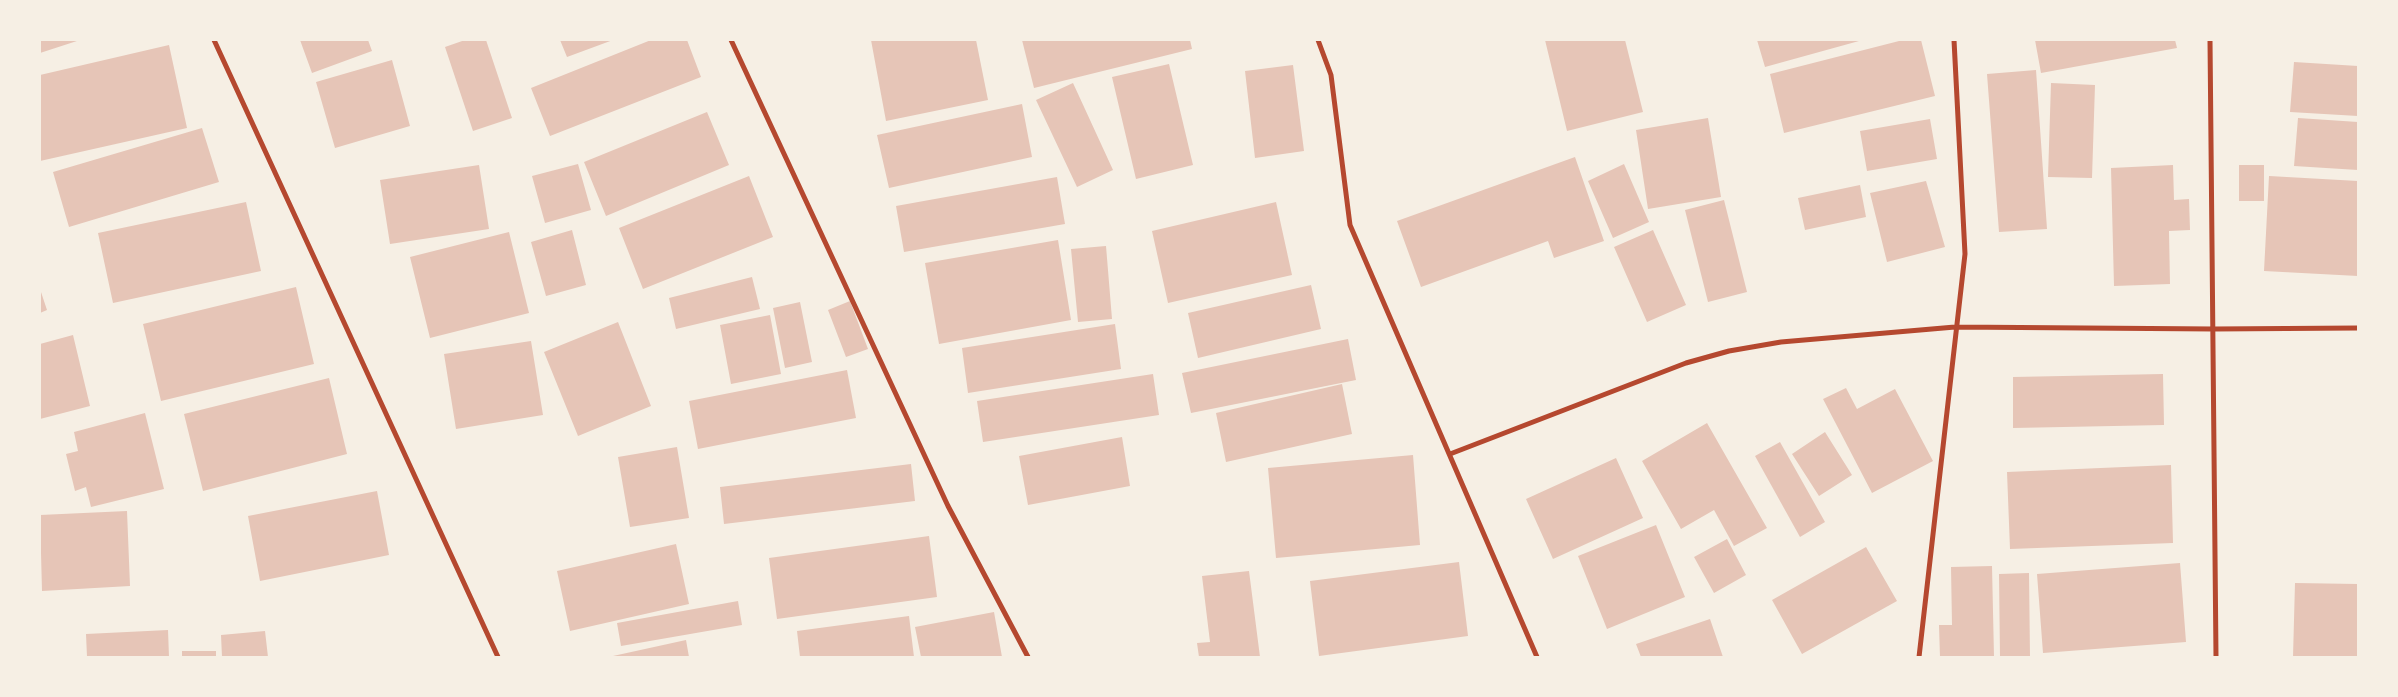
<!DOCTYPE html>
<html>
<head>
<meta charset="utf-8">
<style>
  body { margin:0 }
  #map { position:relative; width:2398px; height:697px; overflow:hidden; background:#f6efe4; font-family:Lato,sans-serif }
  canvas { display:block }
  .frame { position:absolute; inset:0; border:41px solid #f6efe4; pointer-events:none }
</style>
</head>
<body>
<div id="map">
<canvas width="2398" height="697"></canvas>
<div class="frame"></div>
</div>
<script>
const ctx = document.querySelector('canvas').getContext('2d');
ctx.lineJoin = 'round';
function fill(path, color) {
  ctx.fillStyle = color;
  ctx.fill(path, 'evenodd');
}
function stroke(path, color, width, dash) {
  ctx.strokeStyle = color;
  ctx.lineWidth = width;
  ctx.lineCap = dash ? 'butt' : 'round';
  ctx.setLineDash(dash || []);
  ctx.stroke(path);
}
fill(new Path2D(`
  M 40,40 L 80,40 L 40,53 Z
  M 300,40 L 368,40 L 372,51 L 312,73 Z
  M 465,40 L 486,40 L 512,118 L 473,131 L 445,47 Z
  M 560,40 L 613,40 L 567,57 Z
  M 651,40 L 687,40 L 701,77 L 550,136 L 531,88 Z
  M 871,40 L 976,40 L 988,100 L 886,121 Z
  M 1022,40 L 1190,40 L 1192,49 L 1034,88 Z
  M 1545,40 L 1625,40 L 1643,112 L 1567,131 Z
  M 1757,40 L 1858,40 L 1859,41 L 1765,67 Z
  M 1903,40 L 1921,40 L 1935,96 L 1784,133 L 1770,74 Z
  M 2035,40 L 2175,40 L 2177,48 L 2041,73 Z
  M 169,45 L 187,128 L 40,161 L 40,75 Z
  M 392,60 L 410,126 L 335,148 L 316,82 Z
  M 2294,62 L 2358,66 L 2358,116 L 2290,112 Z
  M 1169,64 L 1193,165 L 1136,179 L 1112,77 Z
  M 1293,65 L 1304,151 L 1255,158 L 1245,71 Z
  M 2036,70 L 2047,229 L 1999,232 L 1987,74 Z
  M 1073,83 L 1113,170 L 1077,187 L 1036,100 Z
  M 2051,83 L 2095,85 L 2092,178 L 2048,177 Z
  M 1022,104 L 1032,157 L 889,188 L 877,135 Z
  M 707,112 L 729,165 L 606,216 L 584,162 Z
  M 1708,118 L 1721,197 L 1648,209 L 1636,130 Z
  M 2298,118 L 2358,122 L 2358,170 L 2294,166 Z
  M 1930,119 L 1937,159 L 1867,171 L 1860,131 Z
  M 202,128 L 219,182 L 69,227 L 53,172 Z
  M 1575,157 L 1604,241 L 1554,258 L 1548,241 L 1421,287 L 1397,221 Z
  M 578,164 L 591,210 L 545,223 L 532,176 Z
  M 1624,164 L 1649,222 L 1613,238 L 1588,181 Z
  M 479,165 L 489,229 L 390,244 L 380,180 Z
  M 2173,165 L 2174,200 L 2189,199 L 2190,230 L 2169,231 L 2170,284 L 2114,286 L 2111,168 Z
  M 2239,165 L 2264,165 L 2264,201 L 2239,201 Z
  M 749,176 L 773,237 L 643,289 L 619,228 Z
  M 2269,176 L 2358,181 L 2358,276 L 2264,271 Z
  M 1057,177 L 1065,224 L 904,252 L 896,206 Z
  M 1926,181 L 1945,247 L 1887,262 L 1870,193 Z
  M 1860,185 L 1866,217 L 1805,230 L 1798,198 Z
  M 1724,200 L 1747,292 L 1708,302 L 1685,210 Z
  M 246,202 L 261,271 L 113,303 L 98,233 Z
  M 1276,202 L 1292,275 L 1168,303 L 1152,231 Z
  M 572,230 L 586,285 L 546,296 L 531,242 Z
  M 1653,230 L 1686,305 L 1647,322 L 1614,247 Z
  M 509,232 L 529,313 L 430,338 L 410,257 Z
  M 1058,240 L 1071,320 L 939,344 L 925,263 Z
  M 1106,246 L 1112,319 L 1078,322 L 1071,249 Z
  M 752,277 L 760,309 L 676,329 L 669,298 Z
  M 1311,285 L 1321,329 L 1198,358 L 1188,313 Z
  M 296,287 L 314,364 L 161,401 L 143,324 Z
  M 40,289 L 47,310 L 40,313 Z
  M 850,301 L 868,349 L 846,357 L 828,310 Z
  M 800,302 L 812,362 L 785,368 L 773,308 Z
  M 770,315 L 781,374 L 731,384 L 720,325 Z
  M 618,322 L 651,406 L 578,436 L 544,352 Z
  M 1115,324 L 1121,369 L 968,393 L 962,348 Z
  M 73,335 L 90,406 L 40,419 L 40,344 Z
  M 1348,339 L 1356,380 L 1191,413 L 1182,373 Z
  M 531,341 L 543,415 L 456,429 L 444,354 Z
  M 847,370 L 856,418 L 698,449 L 689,401 Z
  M 1153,374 L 1159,415 L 983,442 L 977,401 Z
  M 2163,374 L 2164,425 L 2013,428 L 2013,377 Z
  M 329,378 L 347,454 L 203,491 L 184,414 Z
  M 1342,384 L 1352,434 L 1226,462 L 1216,413 Z
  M 1846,388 L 1857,409 L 1895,389 L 1933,461 L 1872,493 L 1823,399 Z
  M 145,413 L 164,489 L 91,507 L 86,487 L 75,491 L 66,454 L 78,451 L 74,432 Z
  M 1707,423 L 1767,528 L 1734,546 L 1714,510 L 1681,529 L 1642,461 Z
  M 1825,432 L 1852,475 L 1819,496 L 1792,454 Z
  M 1122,437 L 1130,486 L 1028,505 L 1019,456 Z
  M 1780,442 L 1825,522 L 1800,537 L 1755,456 Z
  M 677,447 L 689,518 L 630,527 L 618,457 Z
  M 1413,455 L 1420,545 L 1276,558 L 1268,468 Z
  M 1616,458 L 1643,518 L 1553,559 L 1526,499 Z
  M 911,464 L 915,501 L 724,524 L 720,487 Z
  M 2171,465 L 2173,543 L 2010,549 L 2007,472 Z
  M 377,491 L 389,555 L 260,581 L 248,516 Z
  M 127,511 L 130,586 L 42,591 L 40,515 Z
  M 1656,525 L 1685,597 L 1607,629 L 1578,556 Z
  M 929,536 L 937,597 L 777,619 L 769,558 Z
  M 1727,539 L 1746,575 L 1714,593 L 1694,557 Z
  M 676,544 L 689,604 L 570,631 L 557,571 Z
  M 1866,547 L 1897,601 L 1802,654 L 1772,600 Z
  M 1459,562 L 1468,636 L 1319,656 L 1310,581 Z
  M 2180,563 L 2186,642 L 2043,653 L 2037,574 Z
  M 1992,566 L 1994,657 L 1940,657 L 1939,625 L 1952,625 L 1951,567 Z
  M 1249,571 L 1260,657 L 1199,657 L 1197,643 L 1210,642 L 1202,576 Z
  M 2029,573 L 2030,657 L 2000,657 L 1999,574 Z
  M 2295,583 L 2358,584 L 2358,657 L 2293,657 Z
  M 738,601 L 742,625 L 621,646 L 617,623 Z
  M 994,612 L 1002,657 L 921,657 L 915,627 Z
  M 909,616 L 914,657 L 800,657 L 797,631 Z
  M 1710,619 L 1723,657 L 1641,657 L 1636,644 Z
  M 168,630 L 169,657 L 87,657 L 86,634 Z
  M 265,631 L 268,657 L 222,657 L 221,635 Z
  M 686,640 L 689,657 L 613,657 L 613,656 Z
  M 182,651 L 216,651 L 216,657 L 182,657 Z`), '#e6c5b7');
stroke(new Path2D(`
  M 214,40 L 498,657
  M 731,40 L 948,506 L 1028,657
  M 1318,40 L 1331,75 L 1350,225 L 1537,657
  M 2210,40 L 2216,657
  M 1450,454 L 1686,363 L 1729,351 L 1781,342 L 1955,327 L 2214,329 L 2358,328
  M 1919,657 L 1965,254 L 1954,40`), '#b5482f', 5);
</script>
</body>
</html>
